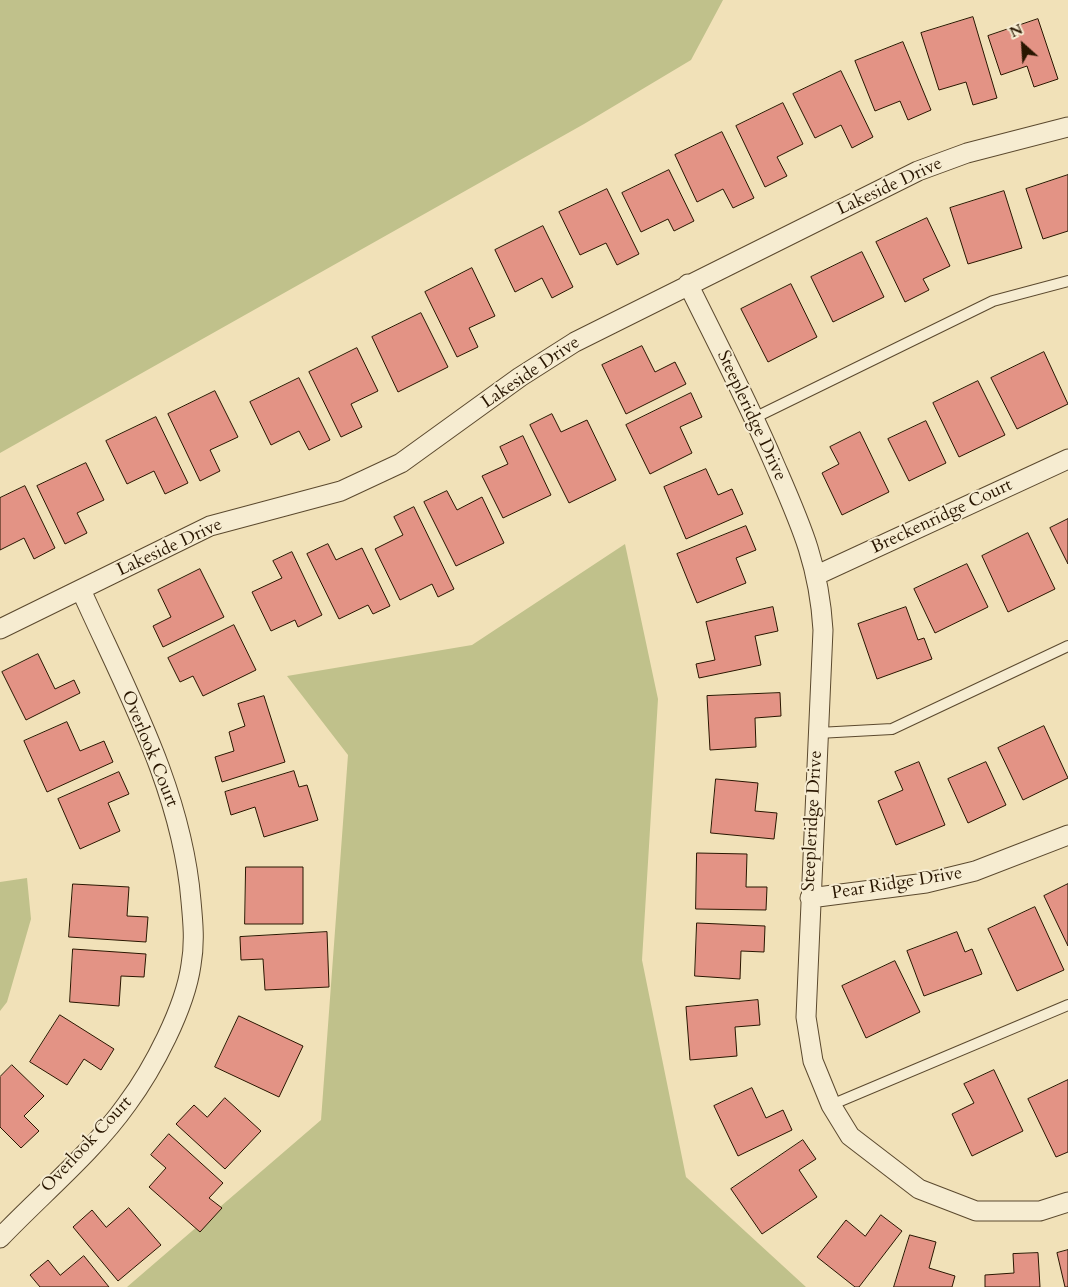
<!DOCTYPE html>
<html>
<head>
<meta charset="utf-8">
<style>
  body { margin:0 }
  #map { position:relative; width:1068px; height:1287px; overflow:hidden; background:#f1e1b8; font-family:Cardo,serif }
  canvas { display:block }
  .north { position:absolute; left:998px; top:20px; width:50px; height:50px; -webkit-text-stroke:4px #f6ecd1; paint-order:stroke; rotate:334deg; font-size:14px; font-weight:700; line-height:20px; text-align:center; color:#291600 }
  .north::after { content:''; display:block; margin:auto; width:18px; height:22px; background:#291600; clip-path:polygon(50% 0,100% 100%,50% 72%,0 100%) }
</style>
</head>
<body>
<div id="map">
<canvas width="1068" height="1287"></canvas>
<div class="north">N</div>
</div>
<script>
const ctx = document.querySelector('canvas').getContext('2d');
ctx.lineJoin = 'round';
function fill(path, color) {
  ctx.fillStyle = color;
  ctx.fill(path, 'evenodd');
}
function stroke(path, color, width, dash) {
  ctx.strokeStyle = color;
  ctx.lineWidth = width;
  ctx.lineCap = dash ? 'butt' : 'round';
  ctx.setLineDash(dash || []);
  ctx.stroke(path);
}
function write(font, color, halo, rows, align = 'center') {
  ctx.font = font + ' Cardo,serif';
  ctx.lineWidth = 4;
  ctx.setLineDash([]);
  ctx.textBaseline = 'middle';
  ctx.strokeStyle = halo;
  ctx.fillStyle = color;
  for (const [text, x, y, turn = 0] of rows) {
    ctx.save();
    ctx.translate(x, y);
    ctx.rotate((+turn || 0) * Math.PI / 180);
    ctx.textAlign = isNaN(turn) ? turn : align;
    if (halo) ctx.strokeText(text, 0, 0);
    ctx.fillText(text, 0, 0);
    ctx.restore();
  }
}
fill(new Path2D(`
  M 0,0 L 723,0 L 691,60 L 584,124 L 0,453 Z
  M 625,544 L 658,699 L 642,960 L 686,1177 L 806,1287 L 127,1287 L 321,1120 L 348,755 L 287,676 L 472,645 Z
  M 27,878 L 31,919 L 7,1002 L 0,1011 L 0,882 Z`), '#c0c18b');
const building = new Path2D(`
  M 973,17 L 997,98 L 973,105 L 966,82 L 939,90 L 921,33 Z
  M 1038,19 L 1058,79 L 1034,87 L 1027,66 L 1001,75 L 988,36 Z
  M 903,42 L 931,110 L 908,120 L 900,101 L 875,111 L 855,61 Z
  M 841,71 L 873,137 L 852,148 L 841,125 L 815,138 L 793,94 Z
  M 783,103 L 803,144 L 777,157 L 787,176 L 765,187 L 736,126 Z
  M 722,132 L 754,198 L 733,208 L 723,189 L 697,202 L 675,155 Z
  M 669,170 L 694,221 L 674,231 L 668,219 L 641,232 L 622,193 Z
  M 1068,175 L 1068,231 L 1043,239 L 1026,189 Z
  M 607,189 L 639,254 L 617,265 L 606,243 L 580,255 L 559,212 Z
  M 1004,191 L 1022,248 L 968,264 L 950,208 Z
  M 927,218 L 950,266 L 923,279 L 929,290 L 905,302 L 876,242 Z
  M 543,226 L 573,287 L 552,298 L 542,278 L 515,292 L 495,250 Z
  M 862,252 L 884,297 L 833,322 L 811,277 Z
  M 472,268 L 495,316 L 469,328 L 478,347 L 457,357 L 425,292 Z
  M 791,284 L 817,337 L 768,362 L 741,309 Z
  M 421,313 L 448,367 L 398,392 L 372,337 Z
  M 642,346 L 655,372 L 675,362 L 686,384 L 626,414 L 602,365 Z
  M 357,348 L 378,391 L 351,404 L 362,427 L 341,437 L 309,372 Z
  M 1044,352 L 1068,404 L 1017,429 L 991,378 Z
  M 299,378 L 330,440 L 309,450 L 299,431 L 271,445 L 250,402 Z
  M 978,381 L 1005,435 L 959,457 L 933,403 Z
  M 215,391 L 238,437 L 210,450 L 220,471 L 200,481 L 168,414 Z
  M 691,393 L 702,417 L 680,427 L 692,453 L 650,474 L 626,425 Z
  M 552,414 L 561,432 L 587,420 L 616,480 L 569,503 L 530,425 Z
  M 156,417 L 188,483 L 165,494 L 154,471 L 127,484 L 106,441 Z
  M 926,421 L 946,463 L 909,481 L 888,439 Z
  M 860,432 L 889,492 L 842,515 L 822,473 L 839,464 L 830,447 Z
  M 523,436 L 551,495 L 503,518 L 482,476 L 508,464 L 500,447 Z
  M 86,463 L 104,500 L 77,513 L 87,533 L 65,544 L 37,486 Z
  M 706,469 L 718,495 L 732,489 L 743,514 L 686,539 L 664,487 Z
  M 25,486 L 55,548 L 34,559 L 24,538 L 0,550 L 0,498 Z
  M 447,491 L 457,510 L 482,497 L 504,543 L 456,566 L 424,502 Z
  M 414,507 L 454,589 L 438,597 L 432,584 L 400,600 L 375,549 L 403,535 L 394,517 Z
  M 1068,519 L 1068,564 L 1050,528 Z
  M 746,526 L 756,550 L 736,558 L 746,583 L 697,603 L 677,554 Z
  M 1028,533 L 1055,589 L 1008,612 L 982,556 Z
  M 328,544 L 336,560 L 362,548 L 390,606 L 373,614 L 368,605 L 339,619 L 307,554 Z
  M 292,552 L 322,615 L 298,627 L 295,620 L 271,631 L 252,592 L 282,578 L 273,561 Z
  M 967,564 L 988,607 L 935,633 L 914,589 Z
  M 200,569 L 224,617 L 163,647 L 153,626 L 171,617 L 158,590 Z
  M 773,607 L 778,631 L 755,636 L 761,665 L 699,678 L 696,664 L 715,660 L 706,622 Z
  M 906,607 L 918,640 L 924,638 L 932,659 L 877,679 L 858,624 Z
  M 234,625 L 256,670 L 203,696 L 193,676 L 180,682 L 168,658 Z
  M 38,654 L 55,689 L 74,680 L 80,693 L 26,720 L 2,672 Z
  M 780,693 L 781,716 L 755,718 L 756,747 L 710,750 L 707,696 Z
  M 264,696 L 285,762 L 222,782 L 215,757 L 234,751 L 229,732 L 245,726 L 238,704 Z
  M 67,722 L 80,751 L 104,741 L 113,762 L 47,792 L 24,741 Z
  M 1044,726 L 1068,778 L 1023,800 L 998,748 Z
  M 919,762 L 945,825 L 896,845 L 878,801 L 903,790 L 895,772 Z
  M 986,762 L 1006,805 L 968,823 L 948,779 Z
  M 294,771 L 299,787 L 307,785 L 318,820 L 264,837 L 255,807 L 231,815 L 225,792 Z
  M 119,772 L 129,794 L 108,803 L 120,831 L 80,849 L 58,799 Z
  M 716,779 L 758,783 L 755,811 L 777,813 L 774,839 L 711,833 Z
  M 697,853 L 747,854 L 746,887 L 767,887 L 766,910 L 696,909 Z
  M 246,867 L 303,867 L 303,924 L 245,924 Z
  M 73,884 L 129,887 L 127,916 L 148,917 L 146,942 L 69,937 Z
  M 1068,884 L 1068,946 L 1044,896 Z
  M 1035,907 L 1064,970 L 1017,991 L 988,929 Z
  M 697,923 L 765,926 L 764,952 L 741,951 L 740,979 L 695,976 Z
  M 327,932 L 329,987 L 265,990 L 263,959 L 241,960 L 240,937 Z
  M 957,932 L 965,952 L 972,949 L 982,974 L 924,996 L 907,951 Z
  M 73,949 L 146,954 L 144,977 L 121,976 L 119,1006 L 70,1002 Z
  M 895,961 L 920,1012 L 866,1038 L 842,986 Z
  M 758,1000 L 760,1025 L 735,1027 L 737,1056 L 690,1060 L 686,1007 Z
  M 60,1015 L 114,1049 L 101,1070 L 84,1059 L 67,1085 L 30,1062 Z
  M 239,1016 L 303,1046 L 279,1097 L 215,1067 Z
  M 12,1065 L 44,1096 L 24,1116 L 39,1131 L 21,1148 L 0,1127 L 0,1077 Z
  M 994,1070 L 1023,1131 L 972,1156 L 952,1114 L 974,1103 L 964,1084 Z
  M 1068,1080 L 1068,1152 L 1056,1157 L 1028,1099 Z
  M 752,1088 L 766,1118 L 783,1110 L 792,1130 L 738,1156 L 714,1106 Z
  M 225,1098 L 261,1131 L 225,1169 L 176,1124 L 194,1105 L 207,1117 Z
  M 169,1134 L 223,1183 L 209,1198 L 222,1208 L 200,1232 L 149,1187 L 166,1168 L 151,1155 Z
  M 803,1140 L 816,1159 L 799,1170 L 817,1197 L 762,1234 L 731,1189 Z
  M 129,1208 L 161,1245 L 118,1281 L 73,1227 L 92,1210 L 106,1227 Z
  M 881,1215 L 902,1231 L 859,1287 L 855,1287 L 817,1257 L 846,1220 L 865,1236 Z
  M 910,1235 L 936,1242 L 929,1268 L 955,1276 L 952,1287 L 894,1287 Z
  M 1068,1250 L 1068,1287 L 1065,1287 L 1057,1253 Z
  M 1038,1253 L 1040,1287 L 985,1287 L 985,1275 L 1014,1273 L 1013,1254 Z
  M 84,1256 L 109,1287 L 40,1287 L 30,1275 L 48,1260 L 60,1275 Z`);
fill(building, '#e39385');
stroke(building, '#291600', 1);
const lane = new Path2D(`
  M 754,418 L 993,301 L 1068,281
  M 818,733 L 892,729 L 1068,646
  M 831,1105 L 1068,1005`);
const street = new Path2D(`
  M 688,284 C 717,343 748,402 774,463 C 800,523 819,563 823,630 L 806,1017 L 813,1061 L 831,1105 L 850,1136 L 919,1189 L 976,1211 L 1040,1211 L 1068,1202
  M 817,575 L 1068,459
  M 0,629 L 210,526 L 341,491 L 401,463 L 520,377 L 575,342 L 918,171 L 967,153 L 1068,127
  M 810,898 L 926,883 L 975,871 L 1068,835
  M 0,1238 C 41,1195 93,1152 127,1104 C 153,1069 185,1008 191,965 C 195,943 193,922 191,901 C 182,790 126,690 81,590`);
stroke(lane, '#5b492e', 12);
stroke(street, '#5b492e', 21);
stroke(lane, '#f6ecd1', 10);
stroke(street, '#f6ecd1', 19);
write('18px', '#291600', '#f6ecd1', [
  ["Lakeside Drive",890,187,-25],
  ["Lakeside Drive",531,373,-34],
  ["Steepleridge Drive",751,416,65],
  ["Breckenridge Court",942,517,-25],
  ["Lakeside Drive",170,548,-25],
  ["Overlook Court",149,749,68],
  ["Steepleridge Drive",813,821,-87],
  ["Pear Ridge Drive",897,884,-9],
  ["Overlook Court",87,1145,-47]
]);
</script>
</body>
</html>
